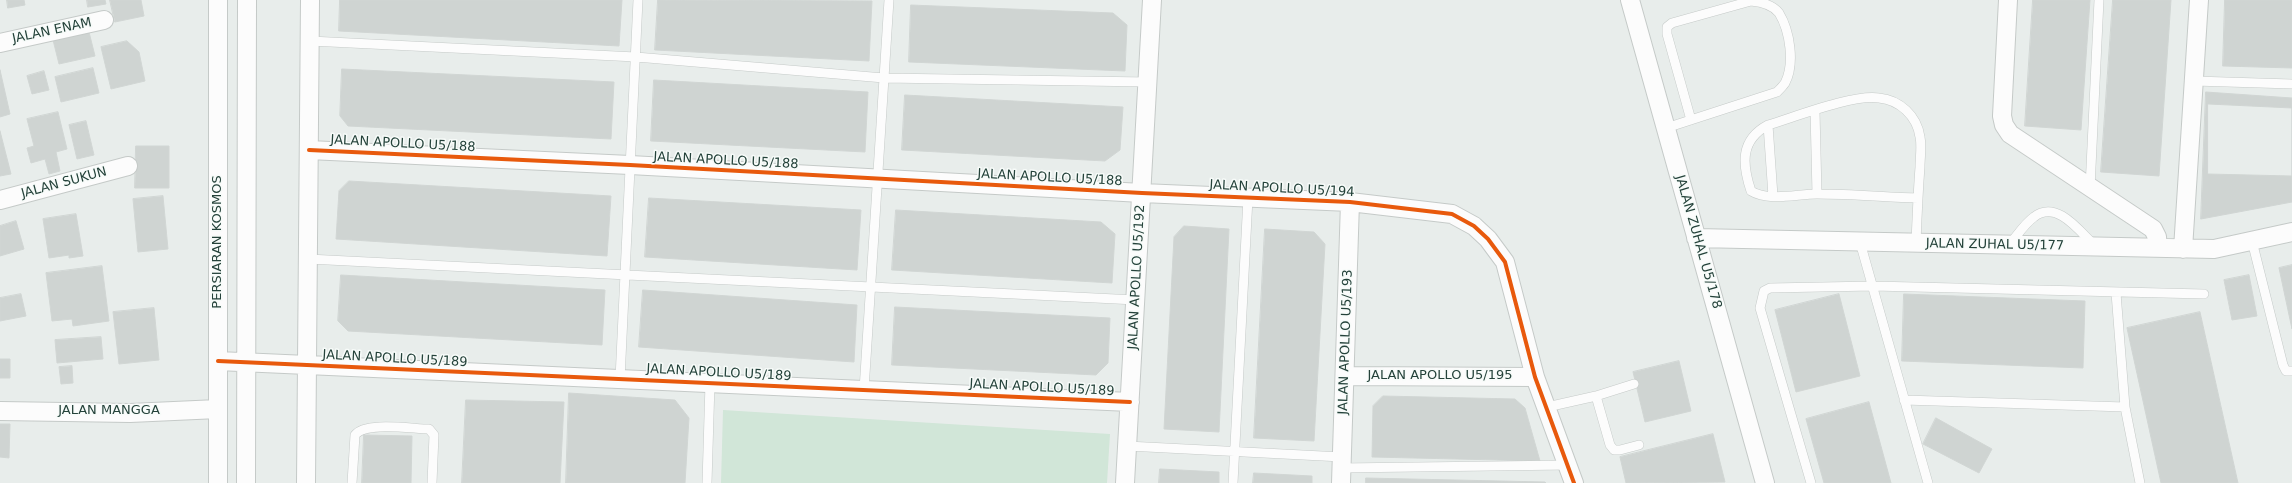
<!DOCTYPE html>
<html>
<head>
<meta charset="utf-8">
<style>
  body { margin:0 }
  canvas { display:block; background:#e8edeb }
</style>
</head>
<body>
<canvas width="2292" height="483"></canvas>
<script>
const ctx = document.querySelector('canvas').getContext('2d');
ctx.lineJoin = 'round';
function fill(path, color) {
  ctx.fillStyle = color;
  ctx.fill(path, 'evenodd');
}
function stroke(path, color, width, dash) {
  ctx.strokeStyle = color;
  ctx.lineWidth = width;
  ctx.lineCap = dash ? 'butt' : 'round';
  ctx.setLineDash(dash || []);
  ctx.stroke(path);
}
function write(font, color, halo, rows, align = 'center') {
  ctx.font = font + ' "DejaVu Sans",sans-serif';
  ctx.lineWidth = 3;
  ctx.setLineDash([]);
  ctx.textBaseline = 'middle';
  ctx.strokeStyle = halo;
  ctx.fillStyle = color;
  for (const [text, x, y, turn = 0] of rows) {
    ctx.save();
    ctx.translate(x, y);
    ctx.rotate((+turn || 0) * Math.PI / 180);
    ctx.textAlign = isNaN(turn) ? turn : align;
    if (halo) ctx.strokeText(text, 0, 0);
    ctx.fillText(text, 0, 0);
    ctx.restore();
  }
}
fill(new Path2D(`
  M 723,410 L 1110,434 L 1107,483 L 721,483 Z`), '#d1e6d8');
const building = new Path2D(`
  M 7,0 L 24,0 L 25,5 L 8,8 Z
  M 87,0 L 105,0 L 106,4 L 88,7 Z
  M 110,0 L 141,0 L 144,16 L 115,22 Z
  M 340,0 L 622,0 L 619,46 L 339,31 Z
  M 658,0 L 872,1 L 869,61 L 655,50 Z
  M 2033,0 L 2090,0 L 2081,130 L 2025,126 Z
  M 2113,0 L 2171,0 L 2159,176 L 2101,172 Z
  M 2225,0 L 2292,0 L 2292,68 L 2223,66 Z
  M 911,5 L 1113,13 L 1127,25 L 1125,71 L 909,62 Z
  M 89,32 L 95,56 L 59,64 L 53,40 Z
  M 127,41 L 139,52 L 145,81 L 111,89 L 101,47 Z
  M 93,68 L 99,93 L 61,102 L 55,77 Z
  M 342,69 L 614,82 L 611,139 L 348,126 L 340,116 Z
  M 0,70 L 10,114 L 0,117 Z
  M 44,71 L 49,90 L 32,94 L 27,76 Z
  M 654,80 L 868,92 L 865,152 L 651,141 Z
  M 2206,92 L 2292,98 L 2292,202 L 2201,219 Z
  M 905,95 L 1123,107 L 1120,150 L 1105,161 L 902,150 Z
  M 2208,104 L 2292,108 L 2292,176 L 2208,174 Z
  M 58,112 L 67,149 L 56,152 L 60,171 L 49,174 L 45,159 L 31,163 L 27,148 L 34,146 L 27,119 Z
  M 86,121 L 94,155 L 77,159 L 69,125 Z
  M 0,131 L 11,174 L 0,176 Z
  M 136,146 L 169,146 L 169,188 L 135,188 Z
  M 349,181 L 611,196 L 607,256 L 336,239 L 339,191 Z
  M 163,196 L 168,249 L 138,252 L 133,199 Z
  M 649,198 L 861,210 L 857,270 L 645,257 Z
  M 896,210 L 1101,222 L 1115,234 L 1112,283 L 892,270 Z
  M 76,214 L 83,256 L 69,258 L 69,255 L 49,258 L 43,219 Z
  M 16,221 L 24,249 L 0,256 L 0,226 Z
  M 1184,226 L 1229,229 L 1219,432 L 1164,429 L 1174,237 Z
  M 1265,229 L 1314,232 L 1325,244 L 1314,441 L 1254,438 Z
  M 2292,265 L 2292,329 L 2279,268 Z
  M 102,266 L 109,321 L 73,326 L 72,319 L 52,321 L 46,273 Z
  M 341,275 L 605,290 L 602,345 L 348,331 L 338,321 Z
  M 2249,275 L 2257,316 L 2232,320 L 2224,280 Z
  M 643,290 L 857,305 L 854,362 L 639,347 Z
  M 21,294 L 26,316 L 0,321 L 0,298 Z
  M 1839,294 L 1860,376 L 1796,392 L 1775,310 Z
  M 1904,294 L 2085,301 L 2083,368 L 1902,361 Z
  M 895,307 L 1110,318 L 1108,363 L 1096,375 L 892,365 Z
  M 154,308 L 159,360 L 119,364 L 113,312 Z
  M 2200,312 L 2238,483 L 2161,483 L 2127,328 Z
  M 101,337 L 103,359 L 57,363 L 55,340 Z
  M 0,359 L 10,359 L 10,378 L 0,378 Z
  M 1679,361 L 1691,411 L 1645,422 L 1633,372 Z
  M 72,366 L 73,383 L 61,384 L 59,367 Z
  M 569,393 L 675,400 L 689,418 L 685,483 L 566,483 Z
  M 1383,396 L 1515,399 L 1525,408 L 1540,461 L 1372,457 L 1373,406 Z
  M 466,400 L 564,402 L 560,483 L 462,483 Z
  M 1869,402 L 1891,483 L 1824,483 L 1806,419 Z
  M 1936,418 L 1992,449 L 1979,473 L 1923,444 Z
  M 0,424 L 10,424 L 9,458 L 0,457 Z
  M 1713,434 L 1725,482 L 1626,483 L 1620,457 Z
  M 364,435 L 412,436 L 411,483 L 362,483 Z
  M 1160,469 L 1219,472 L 1219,483 L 1159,483 Z
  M 1254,473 L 1312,476 L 1312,483 L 1253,483 Z
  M 1366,478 L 1545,482 L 1546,483 L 1366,483 Z`);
fill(building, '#cfd4d2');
stroke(building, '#d1d6d4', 1);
const service = new Path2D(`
  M 310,41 L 636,57 L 884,78 L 1148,82
  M 2194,81 L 2292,84
  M 1815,111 L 1817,194
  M 1768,125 L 1773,196
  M 1666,128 L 1777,92 C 1780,89 1783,86 1785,83 C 1795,64 1790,31 1779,13 C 1773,5 1761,2 1751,1 L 1672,23 L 1667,27 L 1667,34 L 1691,120
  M 2090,188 L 2099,0
  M 2252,241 L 2283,365 L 2286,371 L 2292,371
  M 1860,242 L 1928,483
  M 1916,243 C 1917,218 1918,192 1920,167 C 1920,157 1922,146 1920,137 C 1917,116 1900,100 1879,98 C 1853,94 1795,117 1768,125 C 1740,140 1742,164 1751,191 C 1769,202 1797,194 1817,194 C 1851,194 1885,197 1918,198
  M 2009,245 C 2017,236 2024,224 2034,217 C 2057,199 2080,232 2095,246
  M 308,259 C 584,272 860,288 1136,300
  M 2116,293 L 2125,407 L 2140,483
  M 620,379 L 638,0
  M 864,390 L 889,0
  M 1596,396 L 1610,445 L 1614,450 L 1620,450 L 1639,445
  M 1904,400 L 2125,407
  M 1547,407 L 1596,396 L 1634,384
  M 1127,446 L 1342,457
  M 1341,468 L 1568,465
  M 352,483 L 355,435 C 365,421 413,429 429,429 L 434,435 L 432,483
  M 707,483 L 710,383
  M 1233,483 L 1248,198
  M 1811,483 L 1760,308 L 1764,291 L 1770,288 L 1873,286 L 2204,294`);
const minor = new Path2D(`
  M 218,0 L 218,483
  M 1630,0 L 1765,483
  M 2008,0 L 2002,116 L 2004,125 L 2010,134 L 2153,229 L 2157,237 L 2158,248
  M 0,43 L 104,20
  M 309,150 L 630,165 L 1142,193 L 1350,202 L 1452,214 L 1474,226 L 1488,239 L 1505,262 L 1535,377 L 1574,483
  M 0,200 L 128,166
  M 1696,238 L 2214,249 L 2292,232
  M 2183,249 L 2199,0
  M 218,361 L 1130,402
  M 1345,376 L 1535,377
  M 0,411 L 130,413 L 218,409
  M 246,483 L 247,0
  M 306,483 L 310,0
  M 1125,483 L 1152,0
  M 1341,483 L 1350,202`);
stroke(service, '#c5cac8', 10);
stroke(minor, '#c5cac8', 20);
stroke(service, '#fcfcfc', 9);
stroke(minor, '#fcfcfc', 18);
stroke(new Path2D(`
  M 309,150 L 630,165 L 1142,193 L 1350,202 L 1452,214 L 1474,226 L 1488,239 L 1505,262 L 1535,377 L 1574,483
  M 218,361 L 1130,402`), '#e8590c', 4);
write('13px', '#24423a', '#f7fbf9', [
  ["JALAN ENAM",52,31,-12],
  ["JALAN APOLLO U5/188",403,144,3],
  ["JALAN APOLLO U5/188",726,161,3],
  ["JALAN APOLLO U5/188",1050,178,3],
  ["JALAN SUKUN",64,183,-15],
  ["JALAN APOLLO U5/194",1282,189,3],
  ["PERSIARAN KOSMOS",218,242,-90],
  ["JALAN ZUHAL U5/178",1698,242,74],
  ["JALAN ZUHAL U5/177",1995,245,1],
  ["JALAN APOLLO U5/192",1137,277,-87],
  ["JALAN APOLLO U5/193",1346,342,-88],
  ["JALAN APOLLO U5/189",395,359,3],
  ["JALAN APOLLO U5/189",719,373,3],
  ["JALAN APOLLO U5/195",1440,376],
  ["JALAN APOLLO U5/189",1042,388,3],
  ["JALAN MANGGA",109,411]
]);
</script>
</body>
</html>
